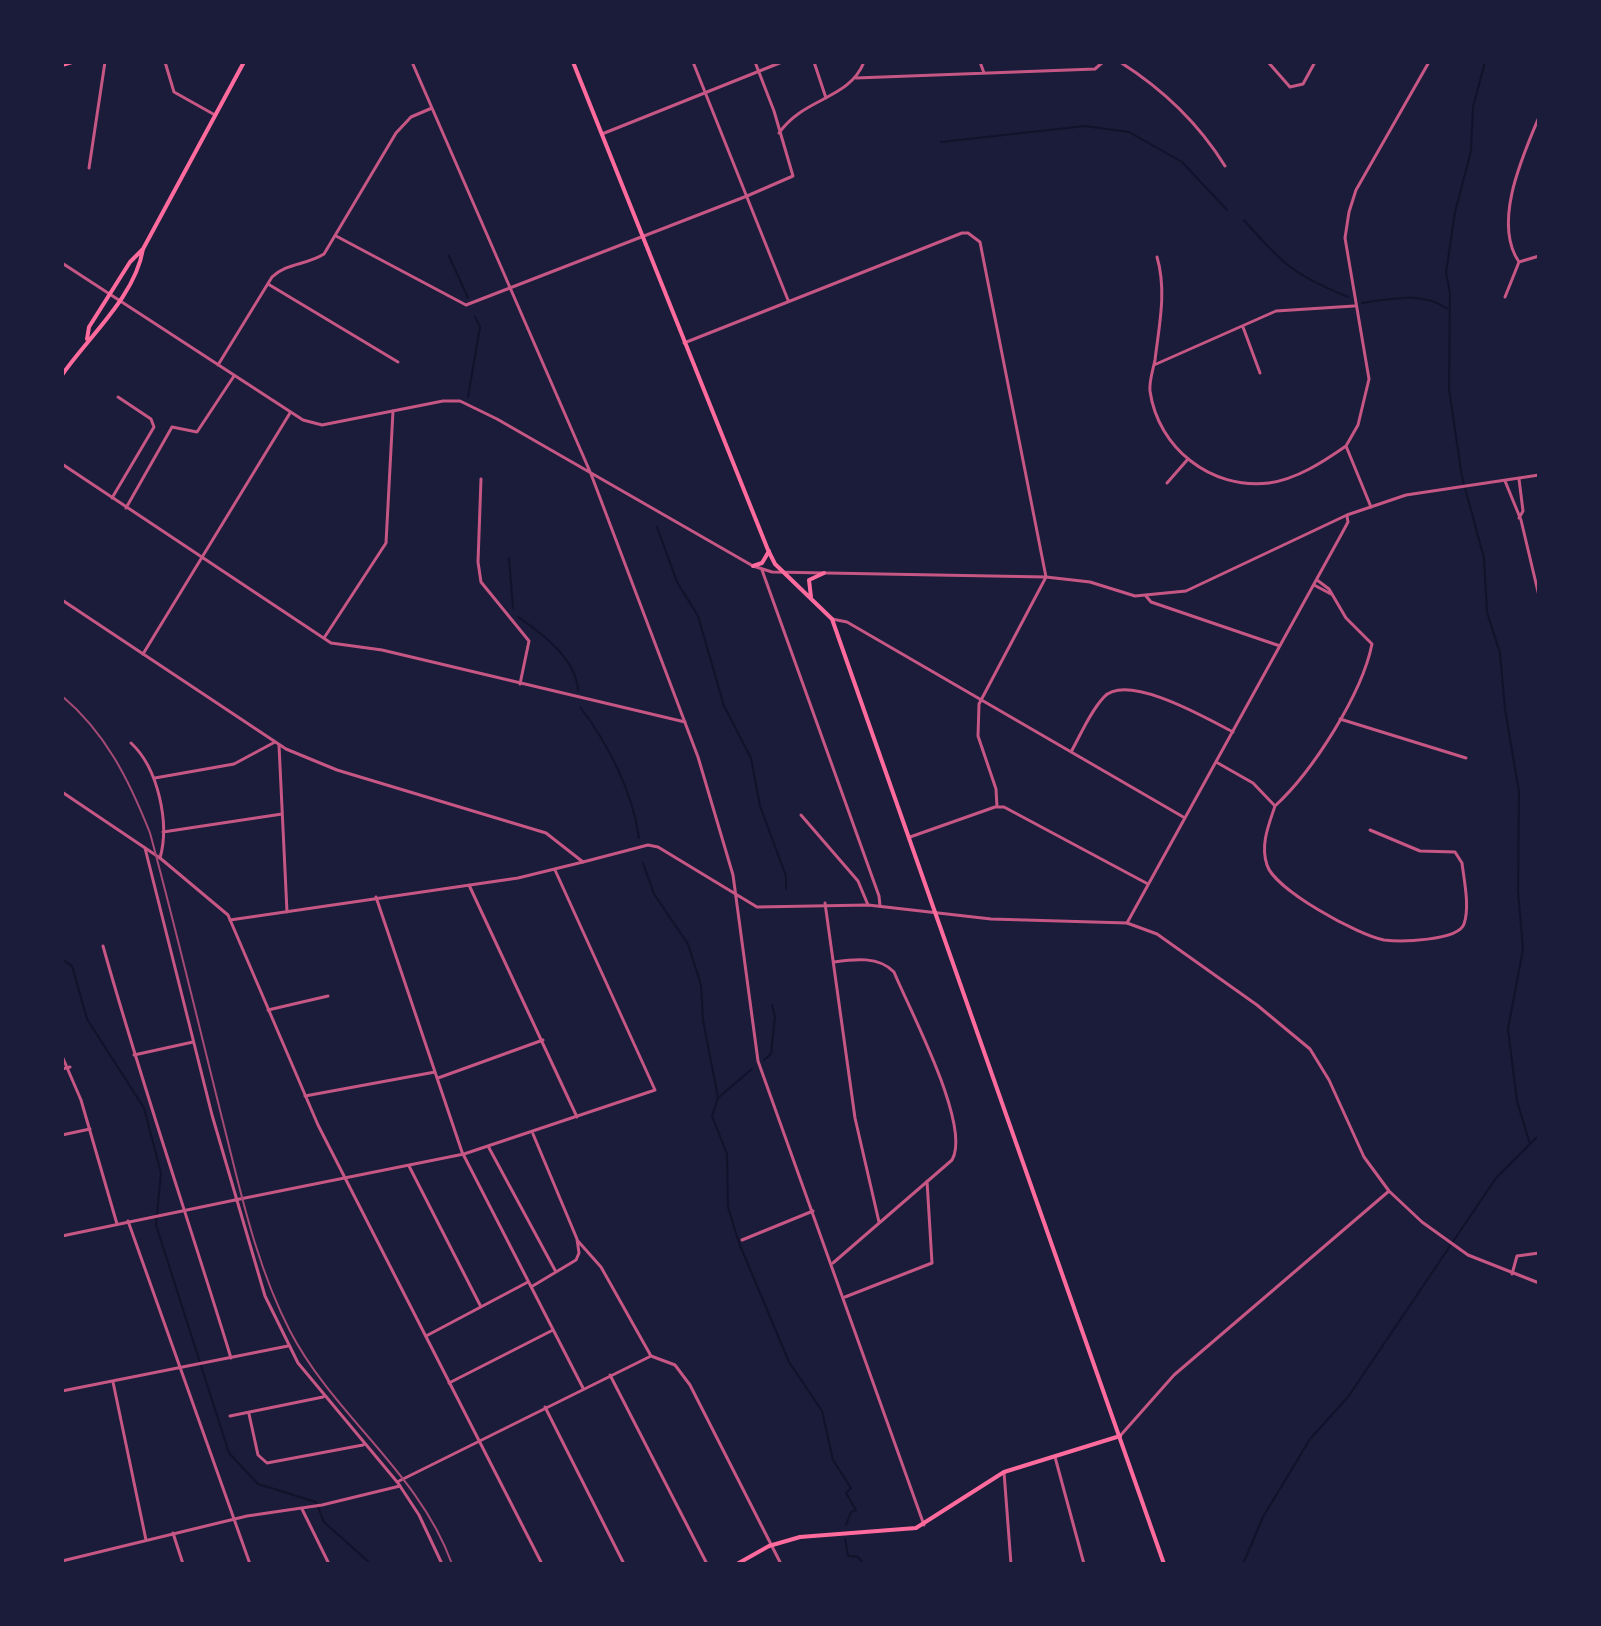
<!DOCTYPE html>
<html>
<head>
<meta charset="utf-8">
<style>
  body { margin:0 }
  #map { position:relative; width:1601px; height:1626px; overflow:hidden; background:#1b1b3a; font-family:"Asap Condensed",sans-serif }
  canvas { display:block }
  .frame { position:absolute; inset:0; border:64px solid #1b1b3a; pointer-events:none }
</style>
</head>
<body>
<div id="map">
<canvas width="1601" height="1626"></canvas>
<div class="frame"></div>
</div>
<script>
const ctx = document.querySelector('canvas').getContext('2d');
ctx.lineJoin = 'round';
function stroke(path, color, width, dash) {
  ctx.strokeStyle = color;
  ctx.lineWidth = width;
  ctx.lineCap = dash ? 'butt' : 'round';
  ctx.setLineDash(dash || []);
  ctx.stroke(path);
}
stroke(new Path2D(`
  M 1485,62 L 1473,107 L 1471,151 L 1455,212 L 1446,273 L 1450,293 L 1449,389 L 1462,477 L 1484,558 L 1487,612 L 1500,653 L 1505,709 L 1519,792 L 1518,891 L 1523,949 L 1508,1029 L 1517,1101 L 1530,1144
  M 941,142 L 1085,126 L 1129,132 L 1182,162 L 1227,210
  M 1244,220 C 1284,265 1292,274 1348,297
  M 449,256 L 468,298
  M 1362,303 C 1391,299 1422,291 1448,309
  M 468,397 L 480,327 L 475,317
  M 657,527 L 677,582 L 698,616 L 724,706 L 751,758 L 760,806 L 786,876 L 786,889
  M 509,558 L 513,608
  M 518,617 C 543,634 577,660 578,691
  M 580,707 C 608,743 633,793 639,838
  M 643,863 L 654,894 L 688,944 L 701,985 L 703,1020 L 718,1098 L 712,1116 L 727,1154 L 728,1207 L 739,1243 L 789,1362 L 822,1411 L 833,1460 L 851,1488 L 846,1493 L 856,1510 L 851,1512 L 846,1525
  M 62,959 L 72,966 L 87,1019 L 144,1108 L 161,1173 L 156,1225 L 229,1453 L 258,1484 L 316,1502 L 324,1522 L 371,1564
  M 764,1060 L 771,1054 L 775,1017 L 772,1005
  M 719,1097 L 752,1069
  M 845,1539 L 848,1556 L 858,1557 L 864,1564
  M 1243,1564 L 1263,1517 L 1310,1439 L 1348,1397 L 1496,1178 L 1539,1135
  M 1306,1564 L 1314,1564`), '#12122b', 2);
stroke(new Path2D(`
  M 165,62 L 174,92 L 215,115
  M 693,62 L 788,300
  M 814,62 L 826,98
  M 980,62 L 984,73
  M 1120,62 C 1161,88 1199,124 1225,166
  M 1268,62 L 1290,87 L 1303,84 L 1315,62
  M 856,78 L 1095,69 L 1103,62
  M 779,133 C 804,97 849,100 864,62
  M 602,134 L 782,62
  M 89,168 L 105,62
  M 336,236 L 466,305 L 747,196 L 793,176 L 774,111 L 755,62
  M 1157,257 C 1167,291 1159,326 1155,360 C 1153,370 1149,381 1150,391 C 1158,448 1211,490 1269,483 C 1297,479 1323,462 1346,446
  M 1519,262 C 1492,223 1523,155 1539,117
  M 268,284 L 398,362
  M 1505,297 L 1519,262 L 1539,256
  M 1243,327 L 1260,373
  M 684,343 L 962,233 L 968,233 L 980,242 L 1046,577 L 979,704 L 978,736 L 996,789 L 997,807
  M 1154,365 L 1276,311 L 1354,306
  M 62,464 L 331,643 L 382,650 L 685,722
  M 481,479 L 478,562 L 481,582 L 529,641 L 520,684
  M 1519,479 L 1523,511 L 1519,518
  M 1505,481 L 1521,520 L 1539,596
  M 1167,483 L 1188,459
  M 112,498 L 154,427 L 151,419 L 118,397
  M 1371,507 L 1346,446 L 1358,425 L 1369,379 L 1345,238 L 1349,212 L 1356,190 L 1429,62
  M 126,508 L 172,427 L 197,432 L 234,376
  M 762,570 L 879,896 L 880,906
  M 1314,585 L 1331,594
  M 1146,596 L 1151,602 L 1280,646
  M 832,619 L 847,622 L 1185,818
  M 324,638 L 386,543 L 393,411
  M 143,654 L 290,413
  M 1340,719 L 1466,758
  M 131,743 C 158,768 170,823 160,858
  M 279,745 L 287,912
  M 1071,752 C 1081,734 1090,712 1104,697 C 1127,672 1208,719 1233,732
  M 1216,762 L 1253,783 L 1275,806 C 1269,824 1260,845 1267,865 C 1274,889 1359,936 1384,940 C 1400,942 1458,941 1464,924 C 1470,907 1464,880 1462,863 L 1455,852 L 1420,851 L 1370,830
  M 155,778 L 234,764 L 275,742
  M 1275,806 C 1313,771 1362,694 1372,644 L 1346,618 L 1329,589 L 1317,580
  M 801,815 L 858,881 L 868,905
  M 163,832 L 282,814
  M 910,837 L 995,807 L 1004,807 L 1148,884
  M 145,848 L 212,1115 L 265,1296 L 298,1363 L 398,1483 L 419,1515 L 442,1564
  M 469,885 L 577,1117
  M 376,897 L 462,1152 L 583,1388
  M 825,903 L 855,1118 L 879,1222
  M 230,920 L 518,878 L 583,862
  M 1127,923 L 1341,535 L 1348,522 L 1347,516
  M 103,946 C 142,1085 189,1221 231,1358
  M 268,1010 L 328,996
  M 134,1055 L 193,1042
  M 62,1069 L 70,1067
  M 438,1078 L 543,1040
  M 305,1096 L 435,1072
  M 62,1135 L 90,1129
  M 488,1146 L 556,1272
  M 409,1166 L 481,1307
  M 235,1200 L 464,1154 L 655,1090 L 555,870
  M 577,1240 L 601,1267 L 651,1356
  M 742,1240 L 813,1211
  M 833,1263 L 952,1160 C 972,1126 909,1009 894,972 C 879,956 854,959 834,962
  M 1512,1274 L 1517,1256 L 1539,1253
  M 531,1287 L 576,1260 L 579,1253 L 577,1239 L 533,1134
  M 845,1297 L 932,1263 L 927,1181
  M 426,1336 L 528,1282
  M 610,1375 L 707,1564
  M 113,1382 L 146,1540
  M 449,1383 L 553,1330
  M 62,1391 L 288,1346
  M 545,1407 L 624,1564
  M 249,1414 L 258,1455 L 267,1463 L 363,1445
  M 230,1416 L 323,1397
  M 1055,1457 L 1084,1564
  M 1004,1472 L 1011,1564
  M 397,1482 L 651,1356 L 675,1365 L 690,1385 L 781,1564
  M 302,1509 L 329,1564
  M 173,1533 L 183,1564`), '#c65784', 3);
stroke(new Path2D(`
  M 412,62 L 591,474 L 698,757 L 733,875 L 758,1061 L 924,1525
  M 62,263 L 303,420 L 322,425 L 443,401 L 460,401 L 497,419 L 753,566 L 772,572 L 1046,577 L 1090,582 L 1135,596 L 1186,591 L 1347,515 L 1406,495 L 1539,475
  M 218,365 L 272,277 C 286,263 307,265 324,254 L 396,133 L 411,117 L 432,108
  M 62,600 L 286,749 L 337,770 L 546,833 L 583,862 L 648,845 L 658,847 L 757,907 L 868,905 L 991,919 L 1127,923 L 1157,934 L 1257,1005 L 1310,1049 L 1329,1080 L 1364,1157 L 1389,1191 L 1422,1222 L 1468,1255 L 1539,1283
  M 62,792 L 160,858 L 228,915 L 318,1125 L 542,1564
  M 62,1056 L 81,1100 L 117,1224
  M 128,1221 L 250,1564
  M 62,1236 L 235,1200
  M 1120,1436 L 1174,1375 L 1389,1191
  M 62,1561 L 247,1516 L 322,1505 L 400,1486`), '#c65784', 3);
stroke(new Path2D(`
  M 87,339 L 89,327 L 130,262 L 143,249
  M 62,375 C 88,337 135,297 143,249 L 244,62
  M 737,1564 L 769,1546 L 800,1537 L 916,1528 L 1004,1472 L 1120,1436`), '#ff6b9d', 4);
stroke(new Path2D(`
  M 573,62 L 768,550 L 775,564 L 832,619 L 1164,1564
  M 62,65 L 72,62
  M 753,566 L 762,563 L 769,551
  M 811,597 L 809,580 L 824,573`), '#ff6b9d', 4);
stroke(new Path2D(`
  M 62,696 C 106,733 129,780 150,833 C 176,929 199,1026 223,1122 C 241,1193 256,1265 290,1331 C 334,1416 419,1472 452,1564`), '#a44b75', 2);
</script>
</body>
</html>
